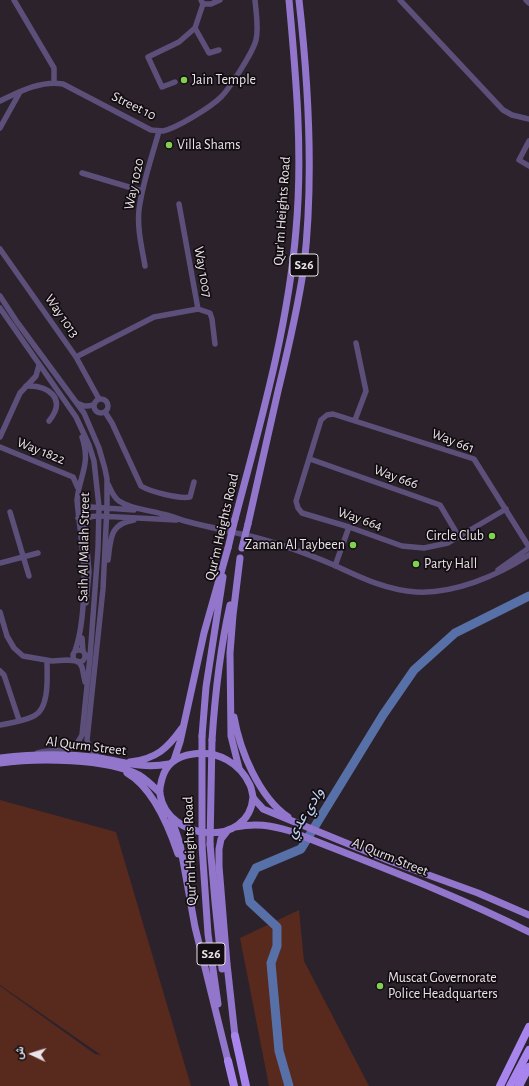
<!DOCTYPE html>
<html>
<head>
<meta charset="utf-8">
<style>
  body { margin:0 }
  #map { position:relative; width:529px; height:1086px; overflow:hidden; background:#2c222b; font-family:"Alegreya Sans",Vazirmatn,sans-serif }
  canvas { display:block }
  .north { position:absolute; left:12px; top:1034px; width:40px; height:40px; -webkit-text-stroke:3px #120d11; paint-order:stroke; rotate:274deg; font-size:11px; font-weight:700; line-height:16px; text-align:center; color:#eae3e9 }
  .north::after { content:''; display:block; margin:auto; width:14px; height:18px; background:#eae3e9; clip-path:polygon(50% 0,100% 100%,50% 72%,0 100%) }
</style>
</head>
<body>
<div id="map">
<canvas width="529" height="1086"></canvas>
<div class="north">ش</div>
</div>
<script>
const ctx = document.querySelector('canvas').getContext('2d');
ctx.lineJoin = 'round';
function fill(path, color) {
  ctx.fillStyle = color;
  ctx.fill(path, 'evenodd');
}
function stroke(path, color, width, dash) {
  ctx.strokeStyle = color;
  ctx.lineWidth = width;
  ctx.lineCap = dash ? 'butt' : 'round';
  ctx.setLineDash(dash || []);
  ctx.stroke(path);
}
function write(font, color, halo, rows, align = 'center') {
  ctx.font = font + ' "Alegreya Sans",Vazirmatn,sans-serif';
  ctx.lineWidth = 3.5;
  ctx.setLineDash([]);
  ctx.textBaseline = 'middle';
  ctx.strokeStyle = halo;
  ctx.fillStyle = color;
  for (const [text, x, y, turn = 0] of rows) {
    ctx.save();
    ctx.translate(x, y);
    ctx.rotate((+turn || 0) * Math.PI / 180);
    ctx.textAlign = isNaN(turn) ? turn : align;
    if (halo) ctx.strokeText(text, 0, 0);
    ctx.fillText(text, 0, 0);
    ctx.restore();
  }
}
fill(new Path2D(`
  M 0,800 L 116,832 L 191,1086 L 0,1086 L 0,986 L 95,1054 L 101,1055 L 0,985 Z
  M 299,910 L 304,961 L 369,1086 L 269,1086 L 240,938 Z`), '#58291d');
stroke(new Path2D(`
  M 289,1086 L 279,1051 L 271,963 L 277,946 L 277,927 L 250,902 L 247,885 L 256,868 L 301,849 L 383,715 L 414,670 L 455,633 L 529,596`), '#5770a7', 9);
stroke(new Path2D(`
  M 14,0 L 54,68 L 54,82
  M 400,0 L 503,110 L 512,115 L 529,119
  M 526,0 L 529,3
  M 203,4 L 211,4 L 220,0
  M 195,28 L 209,53 L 219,50
  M 175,82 L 162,87 L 148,57 L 179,42 L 195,28 L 203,4 L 201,0
  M 0,101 C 19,92 41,80 63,84 L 151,130 C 155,130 159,131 163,131 C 177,128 211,107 221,97 C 230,88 253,52 256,40 C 259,27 256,13 255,0
  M 0,128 L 20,92
  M 529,141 L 519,160 L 529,166
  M 82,173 L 142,191
  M 0,249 L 76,357 L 99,399
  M 145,266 C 142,248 137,229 139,210 C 142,184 152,157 159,131
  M 0,296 L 17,322 L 84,413 L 99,448 L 105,469 L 107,479 L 107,507 L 103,589 L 87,740 L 90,749 L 99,758
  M 0,308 L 76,417 L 89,445 L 94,461 L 99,507 L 98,549 L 90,657 L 82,735 C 71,758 56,747 37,753
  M 198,309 L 210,313 L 212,319 L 215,344
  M 76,357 L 154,317 L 198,309 L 179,204
  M 26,386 C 49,385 67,399 49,421
  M94 406a7 7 0 1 1 14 0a7 7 0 1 1-14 0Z
  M 77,403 C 83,406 86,407 93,405
  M 105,412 L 112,423 L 141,486 C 151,492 179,499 190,497 L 194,482
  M 355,420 L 366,391 L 356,343
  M 0,437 L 20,393 L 36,376 L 39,365
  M 0,447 L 73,477 L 78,488
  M 310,459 L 440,505 L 459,537
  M 108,484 C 111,490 113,497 119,501 C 130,509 149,510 162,514 C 170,515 178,519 185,521 C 204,526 223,530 241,534 C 273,541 306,553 336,566 C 362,578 386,590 416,592 C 454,594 497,576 529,555
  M 506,509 L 448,543 L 424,548 L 402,546 L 349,527 L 302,513 L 298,508 L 296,501 L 321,420 L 327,415 L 333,414 L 474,459 L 529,547
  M 10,512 L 29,576
  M 78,518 L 85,509 L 91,507 L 134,510
  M 108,560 C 111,539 109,524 134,520
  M 0,563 L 38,553
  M 335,566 L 349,527
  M 498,570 L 529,548
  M 86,603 L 89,572 L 85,526 C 85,517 91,516 99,516 L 176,520
  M 0,612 L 7,636 L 14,648 L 23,656 L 52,661 L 67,660 L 77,661
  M 82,638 L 83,651
  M73 656a6 6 0 1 1 12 0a6 6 0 1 1-12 0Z
  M 75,651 C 82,631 84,599 84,577 C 84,551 79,525 77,500 C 80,473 91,465 82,437
  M 79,662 L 82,667 L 85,682
  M 0,671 L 4,675 L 19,720
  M 0,725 C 11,723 24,721 34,716 C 50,708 47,676 47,661`), '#5c4f79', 5.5);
stroke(new Path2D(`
  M 235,519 C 260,424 288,328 296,230 C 303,153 296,76 289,0
  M 248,524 C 258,480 268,435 278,391 C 288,350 298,308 304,266 C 314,178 309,88 299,0
  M 234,717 C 240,751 259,797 288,817
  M 202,736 L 206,687 L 223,577
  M 212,740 C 215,695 220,649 230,605
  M 0,758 C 34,754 64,753 99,758 C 125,762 142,769 169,764
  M 174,760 L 180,742 L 204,633 L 228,548
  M 130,762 C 156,759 167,749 182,728
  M 0,763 C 36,758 107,758 139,775 C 147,780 153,786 160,793
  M 239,768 L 231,736 L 230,653 L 233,615 L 240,558
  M 127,773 C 153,788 169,827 178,854
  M 253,797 C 249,849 167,841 160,794 C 159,789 161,783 162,779 C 166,763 178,756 193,754 C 217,750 240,763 250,785 C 252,789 252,793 253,797 C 255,801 260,805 263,809 L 390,861 L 478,893 L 529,915
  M 171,817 L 180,844 L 195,927 L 228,1061
  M 235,827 C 256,823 270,825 290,831 C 370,863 452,893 529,932
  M 228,830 L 221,839 L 219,849 L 219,866 L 227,964 L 235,1036
  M 210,844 L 215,902 L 222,969
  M 202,846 L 208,934 L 218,1004`), '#9276cc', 7);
stroke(new Path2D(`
  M 235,1036 L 246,1086
  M 228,1061 L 234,1086
  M 500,1086 L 529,1027
  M 510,1086 L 529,1050
  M 519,1086 L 529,1067`), '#a785ec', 8);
stroke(new Path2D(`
  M 228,548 L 235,519
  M 242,548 L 248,524
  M 210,844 L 212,740
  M 202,846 L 202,736`), '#9276cc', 7);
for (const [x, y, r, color] of [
  [184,80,4,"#82d04f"],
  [169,145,4,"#82d04f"],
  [492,536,4,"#82d04f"],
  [353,545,4,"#82d04f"],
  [416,564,4,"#82d04f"],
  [380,986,4,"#82d04f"]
]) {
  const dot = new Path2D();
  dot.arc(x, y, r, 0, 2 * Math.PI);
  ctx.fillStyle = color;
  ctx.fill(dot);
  stroke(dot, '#120d11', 1.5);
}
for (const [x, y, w] of [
  [304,265,28],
  [211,954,28]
]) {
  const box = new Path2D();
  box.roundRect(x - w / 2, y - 11, w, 22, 3);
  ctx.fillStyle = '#120d11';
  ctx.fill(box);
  stroke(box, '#eae3e9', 1);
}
write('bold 13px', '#eae3e9', null, [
  ["S26",304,265],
  ["S26",211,954]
]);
write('14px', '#eae3e9', '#120d11', [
  ["Jain Temple",192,80],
  ["Villa Shams",177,145],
  ["Circle Club",484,536,"right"],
  ["Zaman Al Taybeen",345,545,"right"],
  ["Party Hall",424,564],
  ["Muscat Governorate",388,978],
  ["Police Headquarters",388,994]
], 'left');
write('14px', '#eae3e9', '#120d11', [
  ["Street 10",134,106,26],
  ["Way 1020",134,184,-78],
  ["Qur'm Heights Road",282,211,-86],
  ["Way 1007",203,272,80],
  ["Way 1013",62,316,55],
  ["Way 661",453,441,21],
  ["Way 1822",41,451,22],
  ["Way 666",396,477,20],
  ["Way 664",360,519,19],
  ["Qur'm Heights Road",222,527,-77],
  ["Saih Al Malah Street",84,547,-89],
  ["Al Qurm Street",86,746,7],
  ["Qur'm Heights Road",190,851,-92],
  ["Al Qurm Street",390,857,22]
]);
write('italic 15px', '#c2d2f2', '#120d11', [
  ["وادي عدي",305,813,-57]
]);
</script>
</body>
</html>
